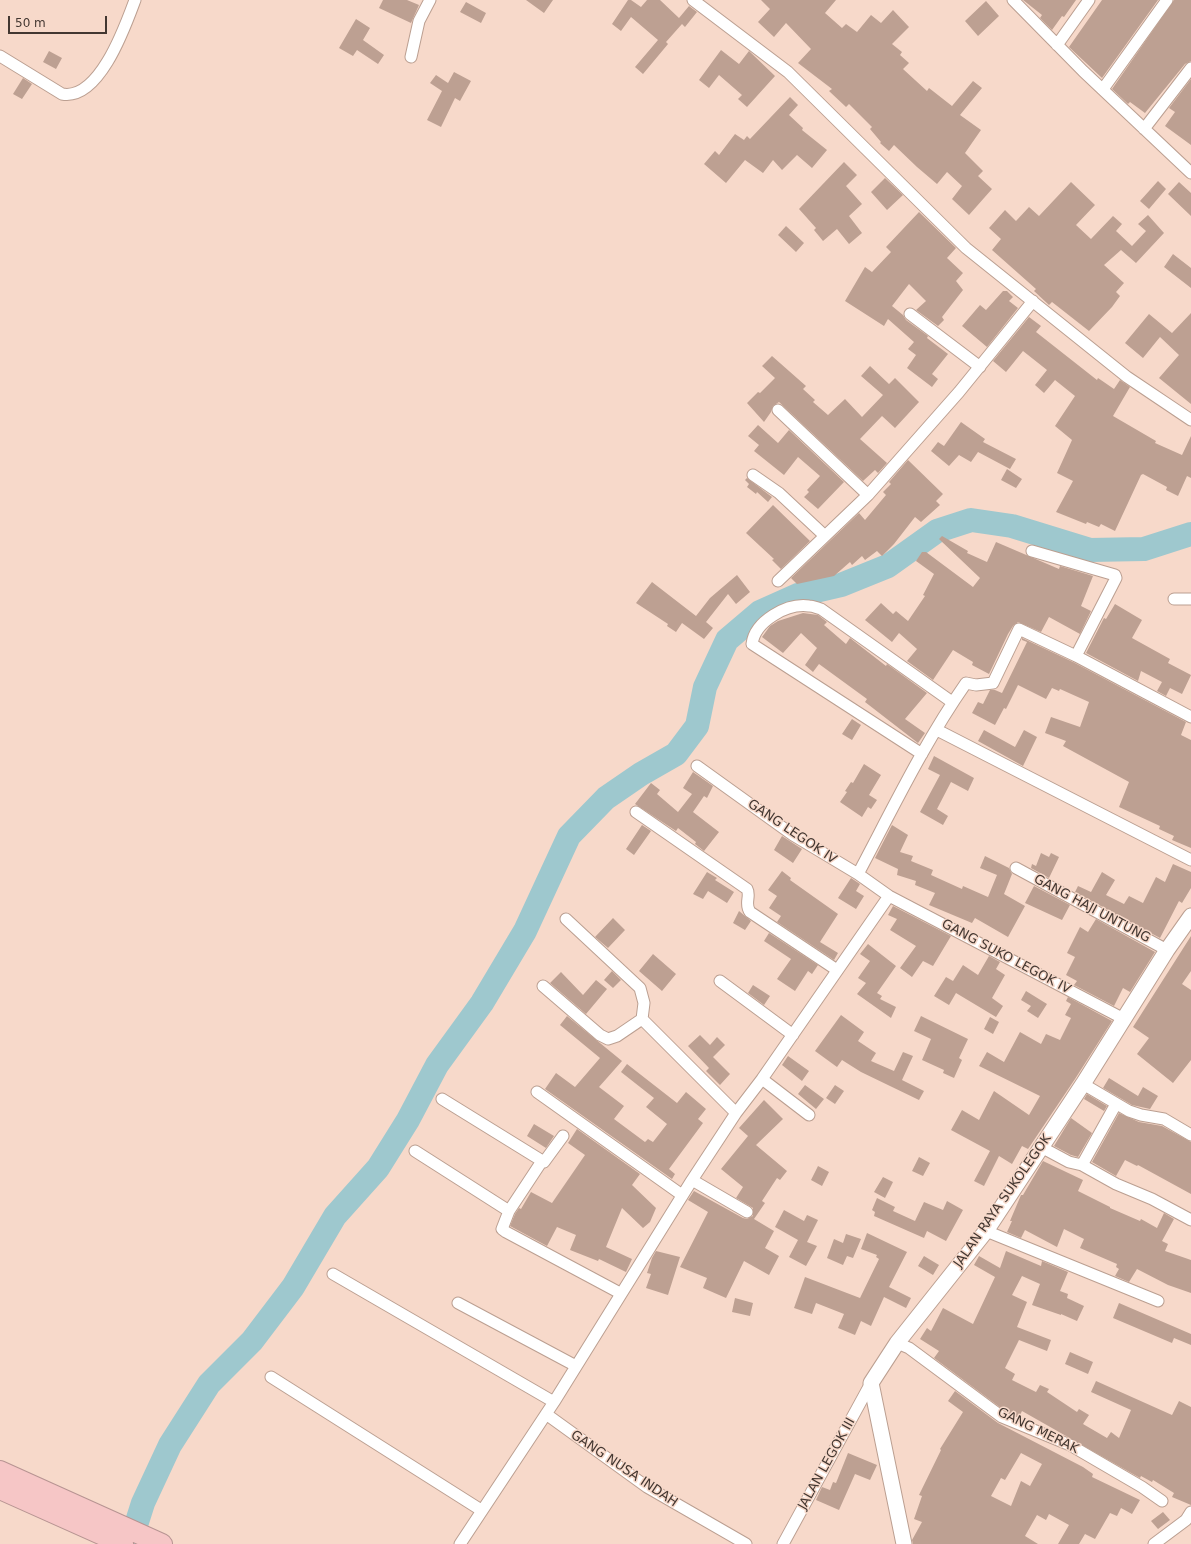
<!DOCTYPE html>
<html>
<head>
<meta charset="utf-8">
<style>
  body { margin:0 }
  #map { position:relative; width:1191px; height:1544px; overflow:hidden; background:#f7d9ca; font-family:"DejaVu Sans",sans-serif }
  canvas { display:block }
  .scale { position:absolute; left:8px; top:16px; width:99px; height:18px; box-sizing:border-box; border:2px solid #433731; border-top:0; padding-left:5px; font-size:12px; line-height:14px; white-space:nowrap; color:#433731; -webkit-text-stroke:3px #f7d9ca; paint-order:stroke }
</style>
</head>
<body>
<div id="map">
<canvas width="1191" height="1544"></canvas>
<div class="scale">50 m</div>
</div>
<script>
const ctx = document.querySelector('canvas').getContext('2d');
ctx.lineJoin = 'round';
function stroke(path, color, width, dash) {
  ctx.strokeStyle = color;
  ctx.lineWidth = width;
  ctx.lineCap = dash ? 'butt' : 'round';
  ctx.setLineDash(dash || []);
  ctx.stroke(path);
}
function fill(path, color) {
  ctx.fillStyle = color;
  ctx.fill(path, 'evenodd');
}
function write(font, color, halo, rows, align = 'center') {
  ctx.font = font + ' "DejaVu Sans",sans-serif';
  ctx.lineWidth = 3;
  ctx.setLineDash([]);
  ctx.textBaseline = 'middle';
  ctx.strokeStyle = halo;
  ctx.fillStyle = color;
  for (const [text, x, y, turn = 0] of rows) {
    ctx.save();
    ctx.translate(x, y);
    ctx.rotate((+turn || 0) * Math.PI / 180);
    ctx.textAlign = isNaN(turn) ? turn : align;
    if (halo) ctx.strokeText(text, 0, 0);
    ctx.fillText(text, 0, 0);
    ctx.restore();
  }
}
stroke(new Path2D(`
  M 130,1544 L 143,1503 L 170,1445 L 209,1384 L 252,1341 L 293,1287 L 335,1216 L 378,1168 L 408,1120 L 437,1065 L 482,1003 L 525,931 L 569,836 L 606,798 L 641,774 L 676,754 L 697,726 L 705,687 L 727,640 L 760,612 L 798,595 L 841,585 L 888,566 L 937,531 L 971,520 L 1012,526 L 1090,550 L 1144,549 L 1191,534`), '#9ec8ce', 24);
fill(new Path2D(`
  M 383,0 L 407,0 L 419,5 L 411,23 L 379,8 Z
  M 526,0 L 553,0 L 544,13 Z
  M 628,0 L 631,0 L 641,7 L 647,0 L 660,0 L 679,18 L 689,6 L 697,12 L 685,27 L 682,24 L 666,42 L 668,44 L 643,74 L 635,67 L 658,40 L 631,17 L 621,31 L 612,24 Z
  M 761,0 L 836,0 L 825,13 L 842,28 L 846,24 L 857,32 L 871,15 L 881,23 L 893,10 L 909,27 L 892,44 L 902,52 L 900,55 L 909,63 L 903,69 L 927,91 L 929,88 L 952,106 L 973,81 L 982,88 L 960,115 L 981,130 L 965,153 L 983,171 L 978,176 L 992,189 L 969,215 L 952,199 L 962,186 L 947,172 L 937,184 L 917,167 L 894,145 L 889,151 L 880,143 L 881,142 L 870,129 L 872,127 L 849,104 L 846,107 L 829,91 L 832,89 L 798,63 L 811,49 L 786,23 L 774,37 L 758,22 L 770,9 Z
  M 1023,0 L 1076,0 L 1064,17 L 1062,16 L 1052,30 L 1040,18 L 1042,15 Z
  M 1102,0 L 1158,0 L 1102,78 L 1069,47 Z
  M 1174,0 L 1191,0 L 1191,61 L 1185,64 L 1145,113 L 1130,102 L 1128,104 L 1112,89 Z
  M 986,1 L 999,16 L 978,36 L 965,21 Z
  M 466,2 L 486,13 L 481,23 L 460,12 Z
  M 356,19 L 370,28 L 363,40 L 384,55 L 378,64 L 357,50 L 353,56 L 339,48 Z
  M 721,50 L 739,64 L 749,51 L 775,76 L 747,107 L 738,99 L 742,95 L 719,75 L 709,88 L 699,80 Z
  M 49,51 L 62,58 L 56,69 L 43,62 Z
  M 454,72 L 471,81 L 460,101 L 455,98 L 441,127 L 427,120 L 442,91 L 430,83 L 436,75 L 448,83 Z
  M 23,78 L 32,84 L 22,99 L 13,94 Z
  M 1191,79 L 1191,145 L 1165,126 L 1175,112 L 1169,108 Z
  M 790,97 L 798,105 L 789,115 L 803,128 L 802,130 L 827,150 L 812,168 L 797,155 L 782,170 L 773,160 L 763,173 L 745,160 L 726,183 L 704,164 L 715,151 L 719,155 L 735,134 L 744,140 L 747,136 L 750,139 Z
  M 844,162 L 857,175 L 846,186 L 862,204 L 849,216 L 862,233 L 849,244 L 837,229 L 823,241 L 814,230 L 816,228 L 799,209 Z
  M 885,178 L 903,195 L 887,210 L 871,192 Z
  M 1158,181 L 1166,189 L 1149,209 L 1140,201 Z
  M 1071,182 L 1095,205 L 1076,225 L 1091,239 L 1113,216 L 1122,224 L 1116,231 L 1132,246 L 1146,231 L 1138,224 L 1148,215 L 1164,233 L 1136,263 L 1121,250 L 1104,265 L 1124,283 L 1116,292 L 1120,296 L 1112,307 L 1089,331 L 1052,302 L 1049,305 L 1034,291 L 1036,289 L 992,250 L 1001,239 L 989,228 L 1005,210 L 1016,221 L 1029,207 L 1039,216 Z
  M 1179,182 L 1191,193 L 1191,216 L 1168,194 Z
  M 919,212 L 956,248 L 947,258 L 963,273 L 956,281 L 963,290 L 942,317 L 944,320 L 938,326 L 916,310 L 926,301 L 909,284 L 892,306 L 903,315 L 906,320 L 928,336 L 927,338 L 948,354 L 932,374 L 938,379 L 932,387 L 907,368 L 916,355 L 908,349 L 914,342 L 888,319 L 884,326 L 845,301 L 865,267 L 872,272 L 891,252 L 886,247 Z
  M 786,226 L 804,243 L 796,252 L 778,235 Z
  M 1173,254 L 1191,268 L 1191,288 L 1164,267 Z
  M 1003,291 L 1007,291 L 1013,297 L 1009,301 L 1018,308 L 987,347 L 962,326 L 980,305 L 986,310 Z
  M 1191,313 L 1191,404 L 1159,378 L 1179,355 L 1160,337 L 1143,358 L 1125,343 L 1149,314 L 1172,333 Z
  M 1029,317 L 1041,326 L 1036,332 L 1097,380 L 1098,378 L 1114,389 L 1120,380 L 1130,387 L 1113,416 L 1156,441 L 1155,443 L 1182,455 L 1191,436 L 1191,478 L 1187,476 L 1178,496 L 1166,490 L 1167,487 L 1143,474 L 1141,475 L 1115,531 L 1101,524 L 1099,527 L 1087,522 L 1086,524 L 1056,512 L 1073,481 L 1057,473 L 1072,440 L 1055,426 L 1075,396 L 1055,380 L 1044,393 L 1035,385 L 1047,370 L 1023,351 L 1006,372 L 993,361 Z
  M 772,356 L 806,386 L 803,389 L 815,400 L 813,402 L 828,415 L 845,399 L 862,417 L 883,395 L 861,376 L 870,366 L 889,384 L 895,378 L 919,402 L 895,428 L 882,416 L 860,439 L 887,463 L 878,473 L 875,470 L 863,481 L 779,402 L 773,406 L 771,412 L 764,422 L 747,403 L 758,392 L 760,393 L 775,378 L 762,366 Z
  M 961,422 L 985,439 L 983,442 L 1016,459 L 1010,469 L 978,452 L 971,462 L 959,455 L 949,466 L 931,451 L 938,442 L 944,446 Z
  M 758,425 L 778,443 L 789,430 L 844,482 L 818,509 L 804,497 L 809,492 L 807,490 L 820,476 L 798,457 L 784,475 L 754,451 L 759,445 L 748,436 Z
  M 908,460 L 943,494 L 936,501 L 940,505 L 921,522 L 915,517 L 894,544 L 882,556 L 877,551 L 865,560 L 862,556 L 852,565 L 850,562 L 834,576 L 797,584 L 791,578 L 859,513 L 865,520 L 886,495 L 883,492 L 891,484 L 889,482 Z
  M 1007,469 L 1022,479 L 1016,488 L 1001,480 Z
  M 747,478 L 772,497 L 768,502 L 757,492 L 756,494 L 747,487 L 749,484 L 745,480 Z
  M 773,505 L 810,541 L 781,569 L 772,560 L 774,559 L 746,533 Z
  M 942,536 L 968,551 L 967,553 L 987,562 L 996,542 L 1059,569 L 1060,566 L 1093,576 L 1081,606 L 1091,611 L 1080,634 L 1049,617 L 1041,632 L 1018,622 L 1013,626 L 1008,634 L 989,674 L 972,665 L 973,662 L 953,650 L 933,680 L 907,661 L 917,649 L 899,633 L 892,642 L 865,620 L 881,603 L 893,614 L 896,611 L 908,621 L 925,596 L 923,595 L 934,574 L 916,561 L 922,552 L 926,552 L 973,587 L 980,578 L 939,539 Z
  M 737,575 L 750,592 L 736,604 L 728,594 L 706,622 L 713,628 L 704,639 L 682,623 L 676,632 L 667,626 L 668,624 L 636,603 L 652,582 L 696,616 L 710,598 Z
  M 1115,604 L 1142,620 L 1132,638 L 1170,659 L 1168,663 L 1191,675 L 1182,694 L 1170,688 L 1166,696 L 1157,691 L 1162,682 L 1141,671 L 1138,681 L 1086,653 L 1104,618 L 1106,619 Z
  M 803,613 L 818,615 L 827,622 L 824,625 L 846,644 L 850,638 L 886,666 L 887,664 L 927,693 L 905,719 L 925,733 L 918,743 L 865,702 L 867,699 L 819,664 L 813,672 L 805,665 L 817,648 L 801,633 L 783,653 L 762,637 L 770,626 L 778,621 Z
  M 1022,638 L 1073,662 L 1186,722 L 1181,735 L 1191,740 L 1191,848 L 1172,840 L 1174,836 L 1159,829 L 1160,826 L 1119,807 L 1129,782 L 1063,746 L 1066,741 L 1045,733 L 1051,717 L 1080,727 L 1089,702 L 1060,689 L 1059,691 L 1052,688 L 1046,699 L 1018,685 L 1006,709 L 1004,708 L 995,725 L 972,713 L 978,702 L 983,704 L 990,690 L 995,690 L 1002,693 L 1027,642 L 1022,640 Z
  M 852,719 L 861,725 L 852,740 L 842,734 Z
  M 984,730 L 1015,747 L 1024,730 L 1037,737 L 1023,766 L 978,741 Z
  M 934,756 L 974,778 L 968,791 L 951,782 L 937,809 L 948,816 L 943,825 L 920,812 L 940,775 L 928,769 Z
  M 864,764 L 881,775 L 869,795 L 877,800 L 871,809 L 868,807 L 862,817 L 840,802 L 847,792 L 845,791 L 851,782 L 853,783 Z
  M 693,772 L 713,786 L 707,798 L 704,796 L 693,812 L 719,832 L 704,851 L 695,844 L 696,842 L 678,828 L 676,831 L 635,804 L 651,783 L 660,790 L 657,794 L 678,812 L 692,794 L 683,788 Z
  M 642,825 L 651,831 L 634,855 L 626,849 Z
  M 892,825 L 908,835 L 900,852 L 913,856 L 911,861 L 933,870 L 931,875 L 962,889 L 963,886 L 988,897 L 997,875 L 980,868 L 985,856 L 1009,868 L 1012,874 L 1004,894 L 1025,906 L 1008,937 L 975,918 L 972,923 L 929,905 L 935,893 L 915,885 L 916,881 L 897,875 L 898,869 L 875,858 Z
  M 782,836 L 802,849 L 793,863 L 774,850 Z
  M 1041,853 L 1049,857 L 1051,853 L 1059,857 L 1049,878 L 1031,868 L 1032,864 L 1036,866 Z
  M 1173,864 L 1191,872 L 1191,888 L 1182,903 L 1179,901 L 1160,938 L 1075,892 L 1078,886 L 1091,892 L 1102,872 L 1115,880 L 1106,895 L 1124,904 L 1129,896 L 1143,903 L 1156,877 L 1165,882 Z
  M 782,871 L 791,878 L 790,880 L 838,914 L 820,942 L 838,953 L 834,960 L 777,922 L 781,916 L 769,908 L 777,896 L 768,890 Z
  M 707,872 L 717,878 L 715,880 L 734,892 L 727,903 L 708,891 L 703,899 L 693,894 Z
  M 851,878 L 860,884 L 856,891 L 864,896 L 856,909 L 838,898 Z
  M 1034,886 L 1070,905 L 1062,920 L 1025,903 Z
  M 893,906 L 951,936 L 933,966 L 923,961 L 912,977 L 900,968 L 916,946 L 890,930 L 897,919 L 888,915 Z
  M 739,911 L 751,921 L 745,930 L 733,923 Z
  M 613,918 L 625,930 L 608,948 L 595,937 Z
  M 1096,919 L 1155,952 L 1130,992 L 1123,988 L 1114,1006 L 1074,985 L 1077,981 L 1066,975 L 1075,957 L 1067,953 L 1080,927 L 1088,932 Z
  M 769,933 L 818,965 L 812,974 L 808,971 L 795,991 L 777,979 L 791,959 L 764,941 Z
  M 1191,936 L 1191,971 L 1182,984 L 1191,990 L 1191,1060 L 1173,1083 L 1137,1054 L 1149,1038 L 1133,1027 Z
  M 868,944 L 896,966 L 877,993 L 882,996 L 880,999 L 896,1007 L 891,1018 L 857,994 L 866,983 L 858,978 L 870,961 L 860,954 Z
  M 653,954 L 676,974 L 662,991 L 639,971 Z
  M 989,956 L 1000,962 L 996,969 L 1005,975 L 992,998 L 1003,1006 L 996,1017 L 956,993 L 949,1005 L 934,996 L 946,977 L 953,981 L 963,965 L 978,975 Z
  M 612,971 L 621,980 L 613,988 L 604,980 Z
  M 561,972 L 583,995 L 596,980 L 607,989 L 586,1014 L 550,983 Z
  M 753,985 L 770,996 L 764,1005 L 748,993 Z
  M 1026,991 L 1047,1004 L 1038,1018 L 1027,1011 L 1031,1006 L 1021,1000 Z
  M 1068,997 L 1112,1021 L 1075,1079 L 1028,1149 L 1022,1146 L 1012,1164 L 999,1156 L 984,1186 L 974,1181 L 990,1151 L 951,1130 L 962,1110 L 979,1120 L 994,1091 L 1029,1115 L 1040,1096 L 979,1066 L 987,1052 L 1004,1062 L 1020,1032 L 1041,1044 L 1046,1034 L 1060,1040 L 1071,1018 L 1065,1015 L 1071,1004 L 1066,1001 Z
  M 841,1015 L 864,1032 L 858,1041 L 876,1053 L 871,1061 L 894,1071 L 903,1052 L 913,1056 L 902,1080 L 924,1091 L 919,1100 L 861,1072 L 842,1060 L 837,1067 L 815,1051 Z
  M 567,1016 L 622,1061 L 599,1087 L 624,1106 L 614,1119 L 645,1142 L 648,1139 L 653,1142 L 667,1124 L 646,1107 L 654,1098 L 621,1072 L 627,1064 L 677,1103 L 686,1092 L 706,1109 L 698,1119 L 703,1123 L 669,1169 L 675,1174 L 672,1179 L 545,1089 L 556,1073 L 575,1087 L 600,1058 L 560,1025 Z
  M 921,1016 L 968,1039 L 959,1058 L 962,1060 L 954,1078 L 943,1073 L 944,1070 L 922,1060 L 931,1039 L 914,1031 Z
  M 990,1017 L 999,1022 L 993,1034 L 984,1029 Z
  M 700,1035 L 710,1045 L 717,1037 L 725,1045 L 713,1057 L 730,1074 L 720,1085 L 706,1071 L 709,1068 L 688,1046 Z
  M 788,1056 L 809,1071 L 802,1081 L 782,1065 Z
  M 1109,1078 L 1138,1096 L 1143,1087 L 1158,1096 L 1150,1109 L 1132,1105 L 1103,1088 Z
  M 805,1085 L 824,1099 L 816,1109 L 798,1094 Z
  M 835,1085 L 844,1091 L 835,1104 L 826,1098 Z
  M 1087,1094 L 1107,1106 L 1104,1111 L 1084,1099 Z
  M 764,1100 L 783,1119 L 756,1145 L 787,1171 L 780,1180 L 777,1178 L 762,1201 L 765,1203 L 754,1219 L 774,1231 L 765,1248 L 779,1256 L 769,1275 L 744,1261 L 726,1298 L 703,1288 L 707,1278 L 680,1267 L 708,1212 L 688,1200 L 694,1191 L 743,1218 L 747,1219 L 753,1216 L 753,1208 L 736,1198 L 743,1187 L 721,1169 L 748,1136 L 739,1128 Z
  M 1119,1113 L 1139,1122 L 1162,1126 L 1191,1142 L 1191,1194 L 1138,1165 L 1137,1166 L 1125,1160 L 1116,1176 L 1092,1162 Z
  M 1071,1118 L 1092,1133 L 1078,1157 L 1071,1155 L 1054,1146 Z
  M 534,1124 L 554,1136 L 546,1148 L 527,1136 Z
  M 577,1129 L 640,1174 L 632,1185 L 656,1208 L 650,1222 L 643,1228 L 622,1208 L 606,1247 L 632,1259 L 626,1272 L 599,1259 L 598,1261 L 570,1250 L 576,1235 L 557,1227 L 547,1246 L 510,1226 L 515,1214 L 519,1208 L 521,1209 L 531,1192 L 552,1203 L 585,1155 L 568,1143 Z
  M 919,1157 L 930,1163 L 923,1176 L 912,1171 Z
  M 1043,1161 L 1083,1180 L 1078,1191 L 1110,1207 L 1110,1208 L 1140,1221 L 1141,1219 L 1157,1228 L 1164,1213 L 1174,1219 L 1162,1241 L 1168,1244 L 1165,1251 L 1191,1260 L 1191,1293 L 1168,1285 L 1137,1269 L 1129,1282 L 1115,1276 L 1119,1269 L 1116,1267 L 1117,1264 L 1080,1248 L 1084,1239 L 1064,1229 L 1057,1247 L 1025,1230 L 1021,1238 L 1007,1232 L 1012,1221 L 1010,1221 L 1021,1195 L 1023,1195 Z
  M 818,1166 L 829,1172 L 822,1186 L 811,1180 Z
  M 883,1177 L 893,1182 L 885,1198 L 874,1192 Z
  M 877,1198 L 895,1207 L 893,1211 L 915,1221 L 924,1202 L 943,1210 L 947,1201 L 963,1210 L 946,1241 L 927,1231 L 924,1238 L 874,1216 L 875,1212 L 872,1210 Z
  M 784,1210 L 804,1221 L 807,1215 L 818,1220 L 807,1242 L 817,1246 L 806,1266 L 789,1257 L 798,1240 L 775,1227 Z
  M 867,1233 L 907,1252 L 889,1287 L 911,1298 L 906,1308 L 884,1297 L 871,1326 L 861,1321 L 855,1335 L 838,1328 L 844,1314 L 816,1303 L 812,1314 L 794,1308 L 805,1277 L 860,1298 L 879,1259 L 876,1257 L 877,1255 L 861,1249 Z
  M 846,1234 L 861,1239 L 853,1258 L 847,1256 L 843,1265 L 827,1258 L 834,1239 L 843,1243 Z
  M 656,1251 L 680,1257 L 668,1295 L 646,1288 L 651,1274 L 647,1273 L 652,1258 Z
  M 1006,1251 L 1041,1266 L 1042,1261 L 1068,1272 L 1060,1291 L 1068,1294 L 1067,1298 L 1084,1306 L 1077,1321 L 1061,1314 L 1061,1315 L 1032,1305 L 1040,1284 L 1022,1276 L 1012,1295 L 1027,1302 L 1017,1327 L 1051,1340 L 1047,1351 L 1019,1340 L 1005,1368 L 1015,1374 L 1012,1380 L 1036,1392 L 1040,1385 L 1049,1389 L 1047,1392 L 1077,1412 L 1079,1409 L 1089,1415 L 1083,1424 L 1107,1438 L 1111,1432 L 1119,1438 L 1131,1410 L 1091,1392 L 1096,1381 L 1172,1415 L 1179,1401 L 1191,1407 L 1191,1505 L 1172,1497 L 1174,1493 L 1153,1480 L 1152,1482 L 1141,1476 L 1140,1478 L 1022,1411 L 1019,1417 L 1005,1411 L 934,1358 L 939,1351 L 920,1339 L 927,1328 L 931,1331 L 943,1308 L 973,1324 L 995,1277 L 974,1265 L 979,1256 L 1000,1268 Z
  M 924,1256 L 939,1265 L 933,1275 L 918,1266 Z
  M 735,1298 L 753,1303 L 750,1316 L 732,1312 Z
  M 1119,1303 L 1191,1334 L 1191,1345 L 1174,1338 L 1172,1343 L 1113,1318 Z
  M 1070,1352 L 1093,1362 L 1088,1374 L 1065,1364 Z
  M 955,1391 L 998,1423 L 1083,1467 L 1093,1474 L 1092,1477 L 1140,1500 L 1132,1514 L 1121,1508 L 1117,1516 L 1110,1513 L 1095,1539 L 1085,1534 L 1079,1544 L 1058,1544 L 1069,1525 L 1049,1514 L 1046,1520 L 1037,1515 L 1025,1536 L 1038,1544 L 913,1544 L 912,1540 L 922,1522 L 914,1519 L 922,1496 L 919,1495 L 941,1450 L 940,1449 L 963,1412 L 948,1401 ZM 1021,1453 L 1042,1464 L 1030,1486 L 1021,1481 L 1011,1506 L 991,1496 L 1001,1478 L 1005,1480 Z
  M 848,1453 L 877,1465 L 870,1480 L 855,1474 L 839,1510 L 816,1500 L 822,1487 L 830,1490 L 833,1482 L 836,1483 Z
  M 1163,1512 L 1170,1520 L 1158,1529 L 1151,1521 Z`), '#bda092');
const street = new Path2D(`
  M 693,0 L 788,72 L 966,248 L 1127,377 L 1191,420
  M 1013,0 L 1083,71 L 1191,173
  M 1057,45 L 1089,0
  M 0,56 L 62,94 C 99,101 125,27 135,0
  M 411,57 L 419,21 L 430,0
  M 1103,89 L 1167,0
  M 1144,129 L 1191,68
  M 910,314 L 980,367
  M 778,410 L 868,495
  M 753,475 L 779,493 L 825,536
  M 1032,551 L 1115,575 L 1116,578 L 1076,656 L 1191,717
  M 778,581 L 868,495 L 959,392 L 1033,301
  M 1174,599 L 1191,599
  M 937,730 L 1191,860
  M 922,754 L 752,644 C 755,621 787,603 809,606 C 813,606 817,608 821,609 L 952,702
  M 697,766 L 793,835 L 858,874 L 889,896 L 1124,1019
  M 636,812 L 747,889 C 751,896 744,904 750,912 L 837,970
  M 1016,868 L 1167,950
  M 858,874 C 892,810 924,743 966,683 L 976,685 L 993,683 L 1019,629 L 1076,656
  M 566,919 L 640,988 L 644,1003 L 642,1019 L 736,1113
  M 720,981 L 793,1035
  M 543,986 L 600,1035 L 608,1039 L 617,1036 L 642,1019
  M 762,1079 L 809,1115
  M 1083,1084 L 1129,1111 L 1141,1115 L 1164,1119 L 1191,1135
  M 537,1092 L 682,1195
  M 442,1099 L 544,1162 L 563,1136
  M 1041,1147 L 1069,1162 L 1082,1165 L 1116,1184 L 1152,1199 L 1191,1220
  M 415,1151 L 509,1211 L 502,1229 L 506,1232 L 620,1293
  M 1082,1165 L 1116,1104
  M 692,1180 L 747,1212
  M 509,1211 L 542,1161
  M 986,1231 L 1158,1301
  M 333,1274 L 554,1402
  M 458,1303 L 576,1366
  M 897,1343 L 909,1348 L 1002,1417 L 1070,1445 L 1142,1487 L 1162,1501
  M 271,1377 L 481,1510
  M 546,1414 L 647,1487 L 746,1544
  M 460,1544 L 554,1402 L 692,1180 L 736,1113 L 762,1079 L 889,896
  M 783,1544 L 871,1383
  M 1154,1544 L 1186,1520 L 1191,1512`);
const secondary = new Path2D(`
  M 904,1544 L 871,1383 L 897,1343 L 986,1231 L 1083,1084 L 1167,950 L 1191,916`);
const highway = new Path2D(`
  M 0,1471 L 162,1544
  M 0,1489 L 123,1544`);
stroke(street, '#bb9f91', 13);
stroke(secondary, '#bb9f91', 17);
stroke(highway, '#b79492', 22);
stroke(street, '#fff', 11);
stroke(secondary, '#fff', 15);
stroke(highway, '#f6c6c6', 20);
write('13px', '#433731', '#f7d9ca', [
  ["GANG LEGOK IV",792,832,34],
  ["GANG HAJI UNTUNG",1092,909,28],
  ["GANG SUKO LEGOK IV",1006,957,28],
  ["JALAN RAYA SUKOLEGOK",1003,1201,-55],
  ["GANG MERAK",1038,1431,26],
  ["JALAN LEGOK III",827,1464,-61],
  ["GANG NUSA INDAH",624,1469,34]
]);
</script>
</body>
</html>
